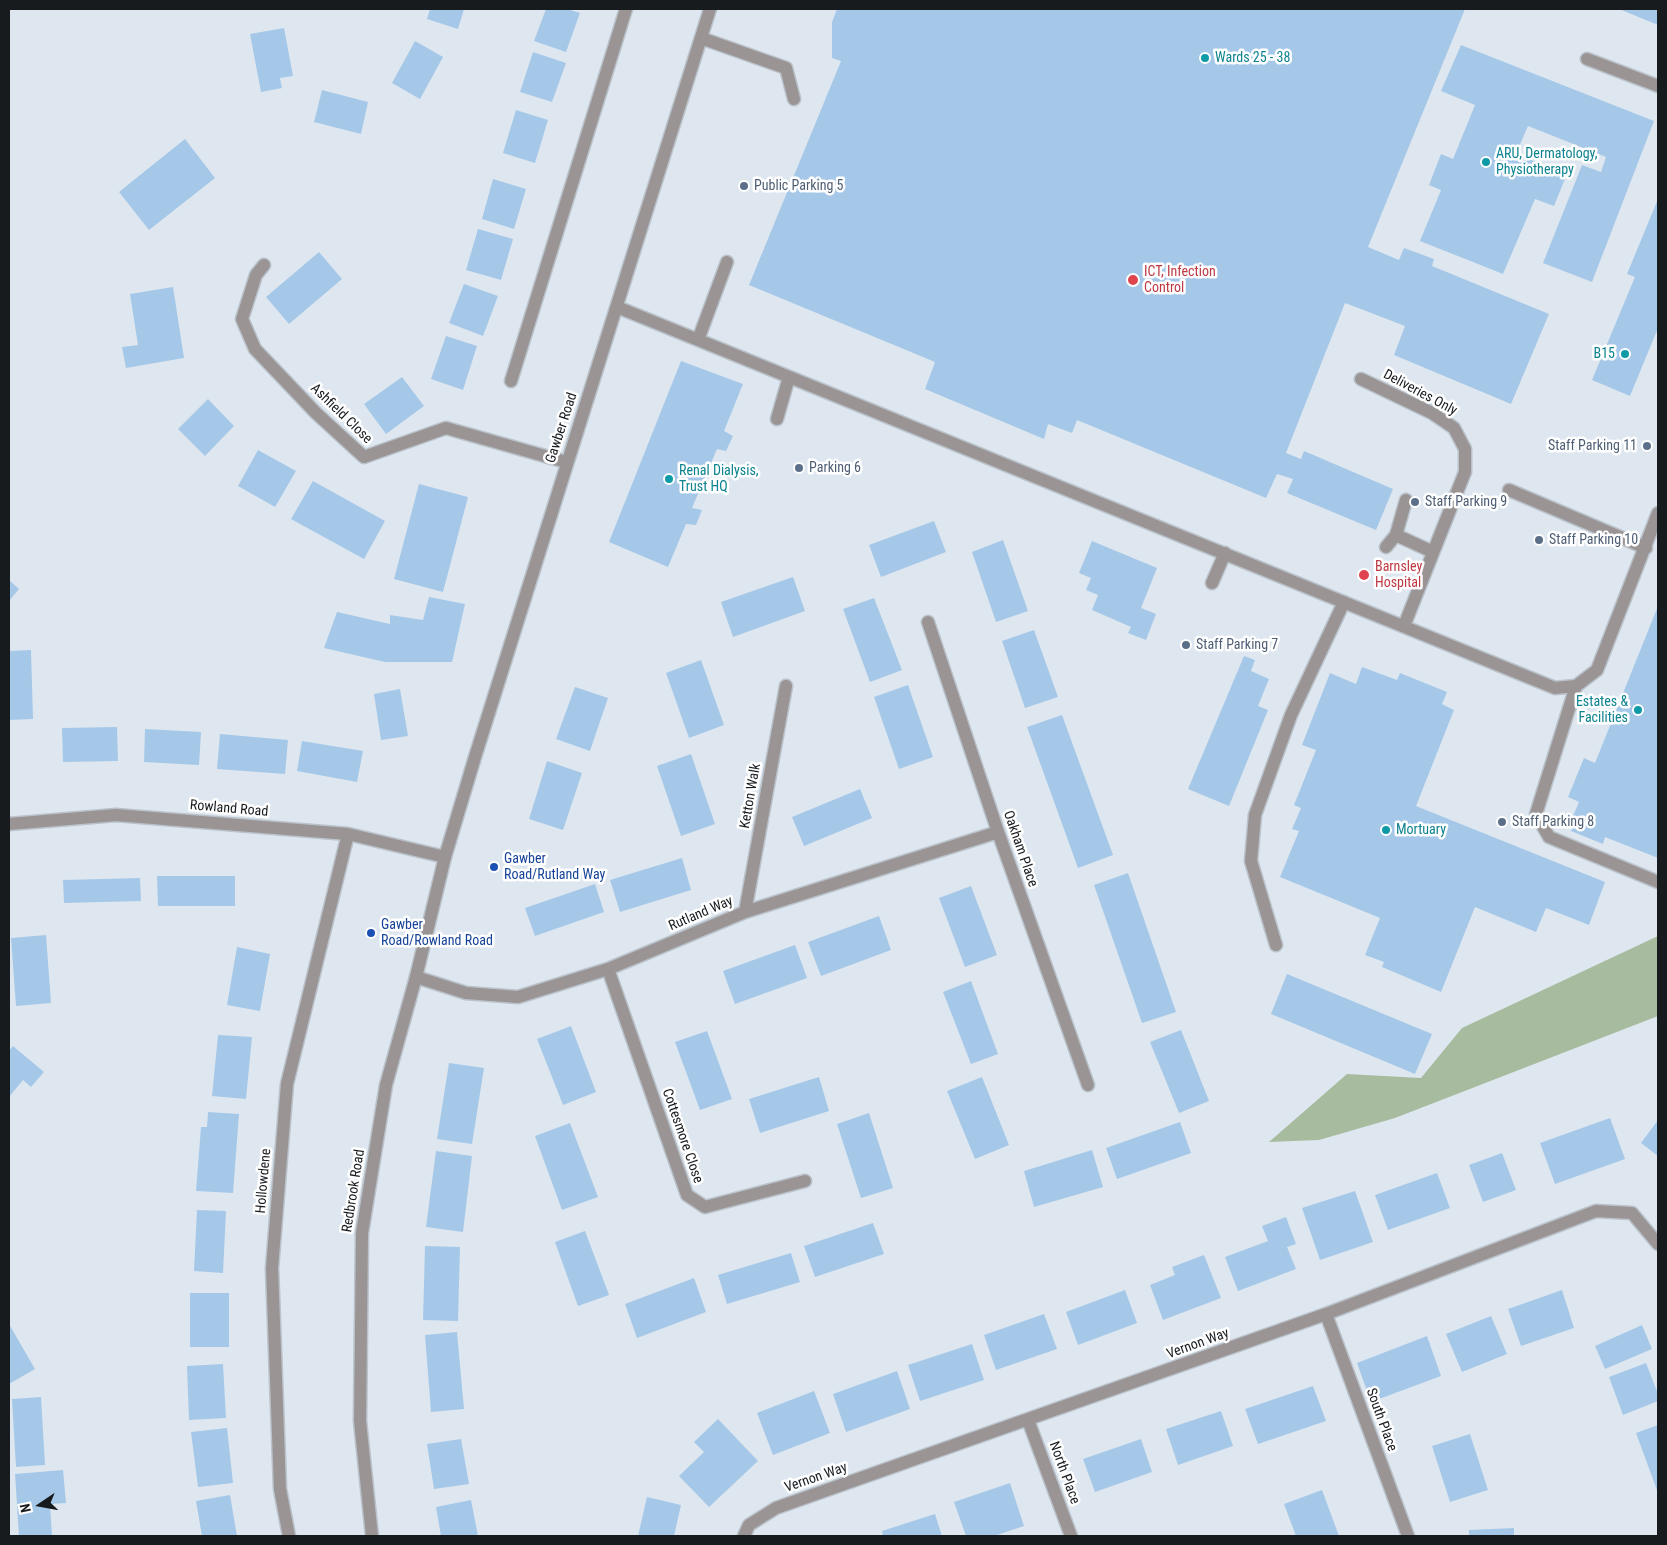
<!DOCTYPE html>
<html>
<head>
<meta charset="utf-8">
<style>
  body { margin:0 }
  #map { position:relative; width:1667px; height:1545px; overflow:hidden; background:#dee7f0; font-family:"Roboto Condensed",sans-serif }
  canvas { display:block }
  .frame { position:absolute; inset:0; border:10px solid #181b1e; pointer-events:none }
  .north { position:absolute; left:15px; top:1480px; width:50px; height:50px; -webkit-text-stroke:4px #fff; paint-order:stroke; rotate:258deg; font-size:14px; font-weight:700; line-height:20px; text-align:center; color:#181b1e }
  .north::after { content:''; display:block; margin:auto; width:18px; height:22px; background:#181b1e; clip-path:polygon(50% 0,100% 100%,50% 72%,0 100%) }
</style>
</head>
<body>
<div id="map">
<canvas width="1667" height="1545"></canvas>
<div class="frame"></div>
<div class="north">N</div>
</div>
<script>
const ctx = document.querySelector('canvas').getContext('2d');
ctx.lineJoin = 'round';
function fill(path, color) {
  ctx.fillStyle = color;
  ctx.fill(path, 'evenodd');
}
function stroke(path, color, width, dash) {
  ctx.strokeStyle = color;
  ctx.lineWidth = width;
  ctx.lineCap = dash ? 'butt' : 'round';
  ctx.setLineDash(dash || []);
  ctx.stroke(path);
}
function write(font, color, halo, rows, align = 'center') {
  ctx.font = font + ' "Roboto Condensed",sans-serif';
  ctx.lineWidth = 5;
  ctx.setLineDash([]);
  ctx.textBaseline = 'middle';
  ctx.strokeStyle = halo;
  ctx.fillStyle = color;
  for (const [text, x, y, turn = 0] of rows) {
    ctx.save();
    ctx.translate(x, y);
    ctx.rotate((+turn || 0) * Math.PI / 180);
    ctx.textAlign = isNaN(turn) ? turn : align;
    if (halo) ctx.strokeText(text, 0, 0);
    ctx.fillText(text, 0, 0);
    ctx.restore();
  }
}
fill(new Path2D(`
  M 1658,936 L 1658,1016 L 1395,1118 L 1319,1140 L 1269,1142 L 1347,1074 L 1421,1078 L 1462,1028 Z`), '#a7bc9e');
fill(new Path2D(`
  M 430,9 L 464,9 L 458,29 L 427,19 Z
  M 546,9 L 567,9 L 580,13 L 566,52 L 534,41 Z
  M 837,9 L 1465,9 L 1368,247 L 1399,260 L 1404,248 L 1434,259 L 1432,266 L 1549,314 L 1511,404 L 1394,355 L 1405,326 L 1345,303 L 1286,453 L 1301,459 L 1304,451 L 1393,489 L 1376,530 L 1287,493 L 1293,479 L 1277,474 L 1266,498 L 1077,420 L 1072,433 L 1048,424 L 1044,439 L 925,389 L 935,362 L 749,285 L 841,61 L 832,58 L 832,22 Z
  M 1619,9 L 1658,9 L 1658,25 Z
  M 284,28 L 293,76 L 280,78 L 282,88 L 261,92 L 250,34 Z
  M 415,41 L 443,57 L 420,99 L 392,83 Z
  M 1461,45 L 1654,121 L 1592,282 L 1543,263 L 1582,165 L 1601,172 L 1606,157 L 1528,126 L 1516,154 L 1567,174 L 1554,206 L 1535,199 L 1503,274 L 1420,241 L 1441,190 L 1429,185 L 1441,154 L 1453,159 L 1475,105 L 1441,91 Z
  M 533,52 L 566,63 L 552,102 L 520,92 Z
  M 322,90 L 368,102 L 361,134 L 314,122 Z
  M 516,110 L 548,120 L 535,163 L 503,153 Z
  M 185,139 L 215,178 L 149,230 L 119,192 Z
  M 493,179 L 526,189 L 514,229 L 482,219 Z
  M 1658,199 L 1658,328 L 1630,396 L 1592,380 L 1635,277 L 1627,274 Z
  M 478,229 L 513,239 L 501,280 L 466,270 Z
  M 319,252 L 342,279 L 289,324 L 266,297 Z
  M 464,284 L 498,296 L 483,336 L 449,323 Z
  M 173,287 L 184,358 L 126,368 L 122,347 L 138,345 L 130,294 Z
  M 446,336 L 477,346 L 463,390 L 431,379 Z
  M 681,361 L 743,384 L 724,431 L 733,436 L 726,451 L 717,449 L 692,508 L 702,510 L 696,525 L 686,524 L 668,567 L 609,542 Z
  M 402,377 L 424,406 L 386,434 L 364,404 Z
  M 208,399 L 234,426 L 205,456 L 178,429 Z
  M 258,450 L 296,471 L 275,507 L 238,486 Z
  M 313,481 L 385,521 L 364,559 L 291,519 Z
  M 419,484 L 468,497 L 443,592 L 394,579 Z
  M 934,521 L 946,552 L 881,577 L 869,545 Z
  M 1003,540 L 1028,611 L 996,622 L 972,552 Z
  M 1092,541 L 1157,568 L 1141,608 L 1156,614 L 1146,640 L 1128,633 L 1131,627 L 1092,610 L 1098,595 L 1086,590 L 1091,578 L 1079,573 Z
  M 793,577 L 805,611 L 733,637 L 721,602 Z
  M 9,580 L 19,589 L 9,601 Z
  M 429,597 L 465,604 L 452,662 L 385,662 L 324,648 L 337,612 L 390,624 L 390,615 L 423,620 Z
  M 874,598 L 902,670 L 870,682 L 843,609 Z
  M 1658,606 L 1658,858 L 1605,837 L 1603,844 L 1571,831 L 1574,824 L 1570,823 L 1579,802 L 1568,797 L 1584,758 L 1595,763 Z
  M 1034,630 L 1058,697 L 1025,708 L 1002,641 Z
  M 31,650 L 33,719 L 9,720 L 9,651 Z
  M 1244,656 L 1255,660 L 1251,671 L 1269,679 L 1258,706 L 1268,710 L 1229,806 L 1188,789 Z
  M 701,660 L 724,725 L 689,738 L 666,673 Z
  M 1362,667 L 1397,680 L 1400,673 L 1447,692 L 1442,704 L 1454,710 L 1416,806 L 1605,882 L 1589,925 L 1546,908 L 1536,932 L 1475,907 L 1441,992 L 1382,967 L 1384,962 L 1365,955 L 1380,918 L 1280,877 L 1299,831 L 1292,829 L 1301,808 L 1294,805 L 1316,750 L 1302,745 L 1330,673 L 1356,684 Z
  M 908,685 L 933,757 L 899,769 L 874,697 Z
  M 575,687 L 608,698 L 590,751 L 556,739 Z
  M 400,689 L 408,736 L 381,740 L 374,694 Z
  M 1062,715 L 1113,855 L 1078,868 L 1027,727 Z
  M 117,727 L 118,761 L 63,762 L 62,728 Z
  M 145,729 L 201,732 L 199,765 L 144,762 Z
  M 220,734 L 288,740 L 285,774 L 217,769 Z
  M 302,741 L 363,751 L 357,782 L 297,771 Z
  M 691,754 L 715,824 L 681,836 L 657,766 Z
  M 547,761 L 582,773 L 563,830 L 529,819 Z
  M 860,789 L 872,818 L 804,846 L 792,817 Z
  M 682,858 L 691,890 L 620,912 L 610,880 Z
  M 1128,873 L 1176,1012 L 1142,1023 L 1094,885 Z
  M 157,876 L 235,876 L 235,906 L 158,906 Z
  M 140,878 L 141,901 L 64,903 L 63,880 Z
  M 595,884 L 604,912 L 535,936 L 525,908 Z
  M 971,886 L 997,955 L 965,967 L 939,898 Z
  M 879,916 L 891,950 L 821,976 L 808,942 Z
  M 46,935 L 51,1003 L 16,1006 L 11,938 Z
  M 795,945 L 807,978 L 735,1004 L 723,971 Z
  M 237,947 L 270,954 L 260,1011 L 227,1005 Z
  M 1287,974 L 1432,1034 L 1415,1074 L 1271,1014 Z
  M 971,981 L 998,1054 L 971,1064 L 943,992 Z
  M 571,1026 L 596,1092 L 563,1105 L 537,1039 Z
  M 1181,1030 L 1209,1101 L 1179,1113 L 1150,1042 Z
  M 707,1031 L 732,1099 L 700,1110 L 675,1042 Z
  M 218,1035 L 252,1037 L 246,1099 L 212,1096 Z
  M 13,1046 L 44,1072 L 31,1087 L 23,1080 L 9,1097 L 9,1051 Z
  M 449,1063 L 484,1068 L 472,1144 L 437,1139 Z
  M 819,1077 L 829,1111 L 760,1133 L 749,1099 Z
  M 982,1077 L 1009,1145 L 975,1159 L 947,1091 Z
  M 208,1112 L 239,1114 L 233,1193 L 196,1191 L 201,1127 L 207,1127 Z
  M 869,1113 L 893,1188 L 861,1198 L 837,1124 Z
  M 1610,1118 L 1625,1159 L 1555,1184 L 1540,1143 Z
  M 1658,1120 L 1658,1156 L 1641,1143 Z
  M 1180,1122 L 1191,1153 L 1117,1179 L 1106,1148 Z
  M 570,1123 L 598,1197 L 562,1210 L 535,1136 Z
  M 1092,1150 L 1103,1187 L 1034,1207 L 1024,1171 Z
  M 436,1151 L 472,1156 L 463,1232 L 426,1227 Z
  M 1502,1153 L 1516,1190 L 1483,1202 L 1469,1165 Z
  M 1437,1173 L 1450,1208 L 1388,1230 L 1375,1195 Z
  M 1355,1191 L 1373,1242 L 1320,1260 L 1302,1208 Z
  M 197,1210 L 226,1211 L 223,1273 L 194,1271 Z
  M 1286,1217 L 1296,1244 L 1287,1247 L 1296,1269 L 1238,1291 L 1225,1257 L 1268,1241 L 1262,1226 Z
  M 873,1223 L 884,1254 L 815,1277 L 804,1246 Z
  M 585,1231 L 609,1295 L 578,1306 L 555,1242 Z
  M 425,1246 L 460,1247 L 458,1321 L 423,1320 Z
  M 791,1253 L 800,1282 L 727,1304 L 718,1275 Z
  M 1204,1255 L 1221,1298 L 1163,1320 L 1150,1285 L 1175,1275 L 1172,1267 Z
  M 694,1278 L 706,1312 L 637,1338 L 625,1304 Z
  M 1125,1290 L 1137,1323 L 1078,1345 L 1066,1312 Z
  M 1562,1290 L 1574,1328 L 1521,1346 L 1508,1309 Z
  M 190,1293 L 229,1293 L 229,1347 L 190,1347 Z
  M 1044,1314 L 1057,1349 L 996,1370 L 984,1335 Z
  M 1491,1316 L 1507,1354 L 1462,1372 L 1446,1334 Z
  M 9,1324 L 35,1369 L 9,1384 Z
  M 1642,1325 L 1652,1349 L 1605,1369 L 1595,1346 Z
  M 457,1332 L 464,1409 L 431,1412 L 425,1335 Z
  M 1427,1336 L 1441,1376 L 1371,1402 L 1357,1363 Z
  M 972,1344 L 984,1380 L 920,1401 L 908,1365 Z
  M 1646,1363 L 1658,1394 L 1658,1401 L 1623,1415 L 1609,1377 Z
  M 223,1364 L 226,1418 L 189,1420 L 187,1366 Z
  M 897,1371 L 910,1409 L 846,1432 L 833,1394 Z
  M 1313,1386 L 1326,1421 L 1258,1444 L 1245,1409 Z
  M 814,1391 L 830,1433 L 773,1455 L 757,1413 Z
  M 41,1397 L 45,1465 L 16,1467 L 12,1399 Z
  M 1221,1411 L 1233,1446 L 1178,1465 L 1166,1429 Z
  M 718,1419 L 758,1461 L 709,1507 L 679,1476 L 704,1452 L 694,1442 Z
  M 1658,1425 L 1658,1493 L 1636,1433 Z
  M 227,1428 L 233,1483 L 198,1487 L 191,1432 Z
  M 1470,1434 L 1488,1490 L 1450,1502 L 1432,1446 Z
  M 461,1439 L 469,1484 L 434,1489 L 427,1444 Z
  M 1141,1439 L 1152,1472 L 1095,1492 L 1083,1459 Z
  M 63,1470 L 66,1503 L 50,1504 L 52,1536 L 19,1536 L 15,1474 Z
  M 1010,1483 L 1024,1526 L 994,1536 L 966,1536 L 954,1502 Z
  M 1322,1490 L 1339,1536 L 1296,1536 L 1284,1504 Z
  M 230,1495 L 237,1536 L 202,1536 L 196,1501 Z
  M 647,1497 L 681,1505 L 674,1536 L 638,1536 Z
  M 471,1500 L 478,1536 L 441,1536 L 436,1507 Z
  M 935,1514 L 942,1536 L 883,1536 L 882,1531 Z
  M 1514,1528 L 1514,1536 L 1469,1536 L 1469,1530 Z`), '#a6c8e8');
const service = new Path2D(`
  M 701,38 L 786,68 L 794,99
  M 1587,59 L 1658,86
  M 617,307 L 1555,688 L 1576,686 L 1597,670 L 1658,513
  M 698,340 L 727,262
  M 1361,379 L 1432,413 L 1454,428 L 1465,449 L 1465,472 L 1404,626
  M 511,381 L 626,9
  M 777,419 L 789,377
  M 1509,490 L 1646,548
  M 1396,535 L 1406,500
  M 1386,547 L 1396,535 L 1433,552
  M 1212,583 L 1225,553
  M 1576,686 L 1536,814 L 1549,837 L 1658,882
  M 1276,945 L 1251,861 L 1255,815 L 1291,715 L 1344,602`);
const minor = new Path2D(`
  M 264,265 L 256,275 L 242,319 L 255,349 L 316,413 L 364,457 L 446,428 L 566,462
  M 928,622 L 998,832 L 1088,1085
  M 9,824 L 116,815 L 348,834 L 445,857
  M 745,912 L 786,686
  M 608,969 L 687,1195 L 705,1207 L 805,1181
  M 416,977 L 466,993 L 518,997 L 608,969 L 745,912 L 998,832
  M 1326,1314 L 1408,1536
  M 1028,1420 L 1071,1536
  M 289,1536 L 280,1489 L 272,1268 L 287,1084 L 348,834
  M 744,1536 L 749,1525 L 776,1508 L 1326,1314 L 1596,1211 L 1632,1213 L 1658,1244`);
const tertiary = new Path2D(`
  M 372,1536 L 360,1421 L 362,1233 L 386,1085 L 416,977 L 445,857 L 475,757 L 710,9`);
stroke(service, '#bac2ca', 15);
stroke(minor, '#bac2ca', 15);
stroke(tertiary, '#bac2ca', 15);
stroke(service, '#9a9495', 12);
stroke(minor, '#9a9495', 12);
stroke(tertiary, '#9a9495', 12);
for (const [x, y, r, color] of [
  [1205,58,5,"#0f9aa8"],
  [1486,162,5,"#0f9aa8"],
  [744,186,5,"#5c6f8a"],
  [1133,280,6,"#e0444e"],
  [1625,354,5,"#0f9aa8"],
  [1647,446,5,"#5c6f8a"],
  [799,468,5,"#5c6f8a"],
  [669,479,5,"#0f9aa8"],
  [1415,502,5,"#5c6f8a"],
  [1539,540,5,"#5c6f8a"],
  [1364,575,6,"#e0444e"],
  [1186,645,5,"#5c6f8a"],
  [1638,710,5,"#0f9aa8"],
  [1502,822,5,"#5c6f8a"],
  [1386,830,5,"#0f9aa8"],
  [494,867,5,"#1a4fb4"],
  [371,933,5,"#1a4fb4"]
]) {
  const dot = new Path2D();
  dot.arc(x, y, r, 0, 2 * Math.PI);
  ctx.fillStyle = color;
  ctx.fill(dot);
  stroke(dot, '#fff', 2);
}
write('14px', '#0d838f', '#fff', [
  ["Wards 25 - 38",1215,58],
  ["ARU, Dermatology,",1496,154],
  ["Physiotherapy",1496,170],
  ["B15",1615,354,"right"],
  ["Renal Dialysis,",679,471],
  ["Trust HQ",679,487],
  ["Estates &",1628,702,"right"],
  ["Facilities",1628,718,"right"],
  ["Mortuary",1396,830]
], 'left');
write('14px', '#4e5e75', '#fff', [
  ["Public Parking 5",754,186],
  ["Staff Parking 11",1637,446,"right"],
  ["Parking 6",809,468],
  ["Staff Parking 9",1425,502],
  ["Staff Parking 10",1549,540],
  ["Staff Parking 7",1196,645],
  ["Staff Parking 8",1512,822]
], 'left');
write('14px', '#be3a42', '#fff', [
  ["ICT, Infection",1144,272],
  ["Control",1144,288],
  ["Barnsley",1375,567],
  ["Hospital",1375,583]
], 'left');
write('14px', '#181b1e', '#fff', [
  ["Deliveries Only",1420,393,28],
  ["Ashfield Close",341,414,44],
  ["Gawber Road",562,428,-72],
  ["Ketton Walk",751,796,-80],
  ["Rowland Road",229,809,5],
  ["Oakham Place",1020,849,71],
  ["Rutland Way",701,914,-23],
  ["Cottesmore Close",682,1136,71],
  ["Hollowdene",264,1181,-85],
  ["Redbrook Road",354,1191,-81],
  ["Vernon Way",1198,1344,-20],
  ["South Place",1381,1420,70],
  ["North Place",1064,1473,70],
  ["Vernon Way",816,1478,-19]
]);
write('14px', '#164399', '#fff', [
  ["Gawber",504,859],
  ["Road/Rutland Way",504,875],
  ["Gawber",381,925],
  ["Road/Rowland Road",381,941]
], 'left');
</script>
</body>
</html>
